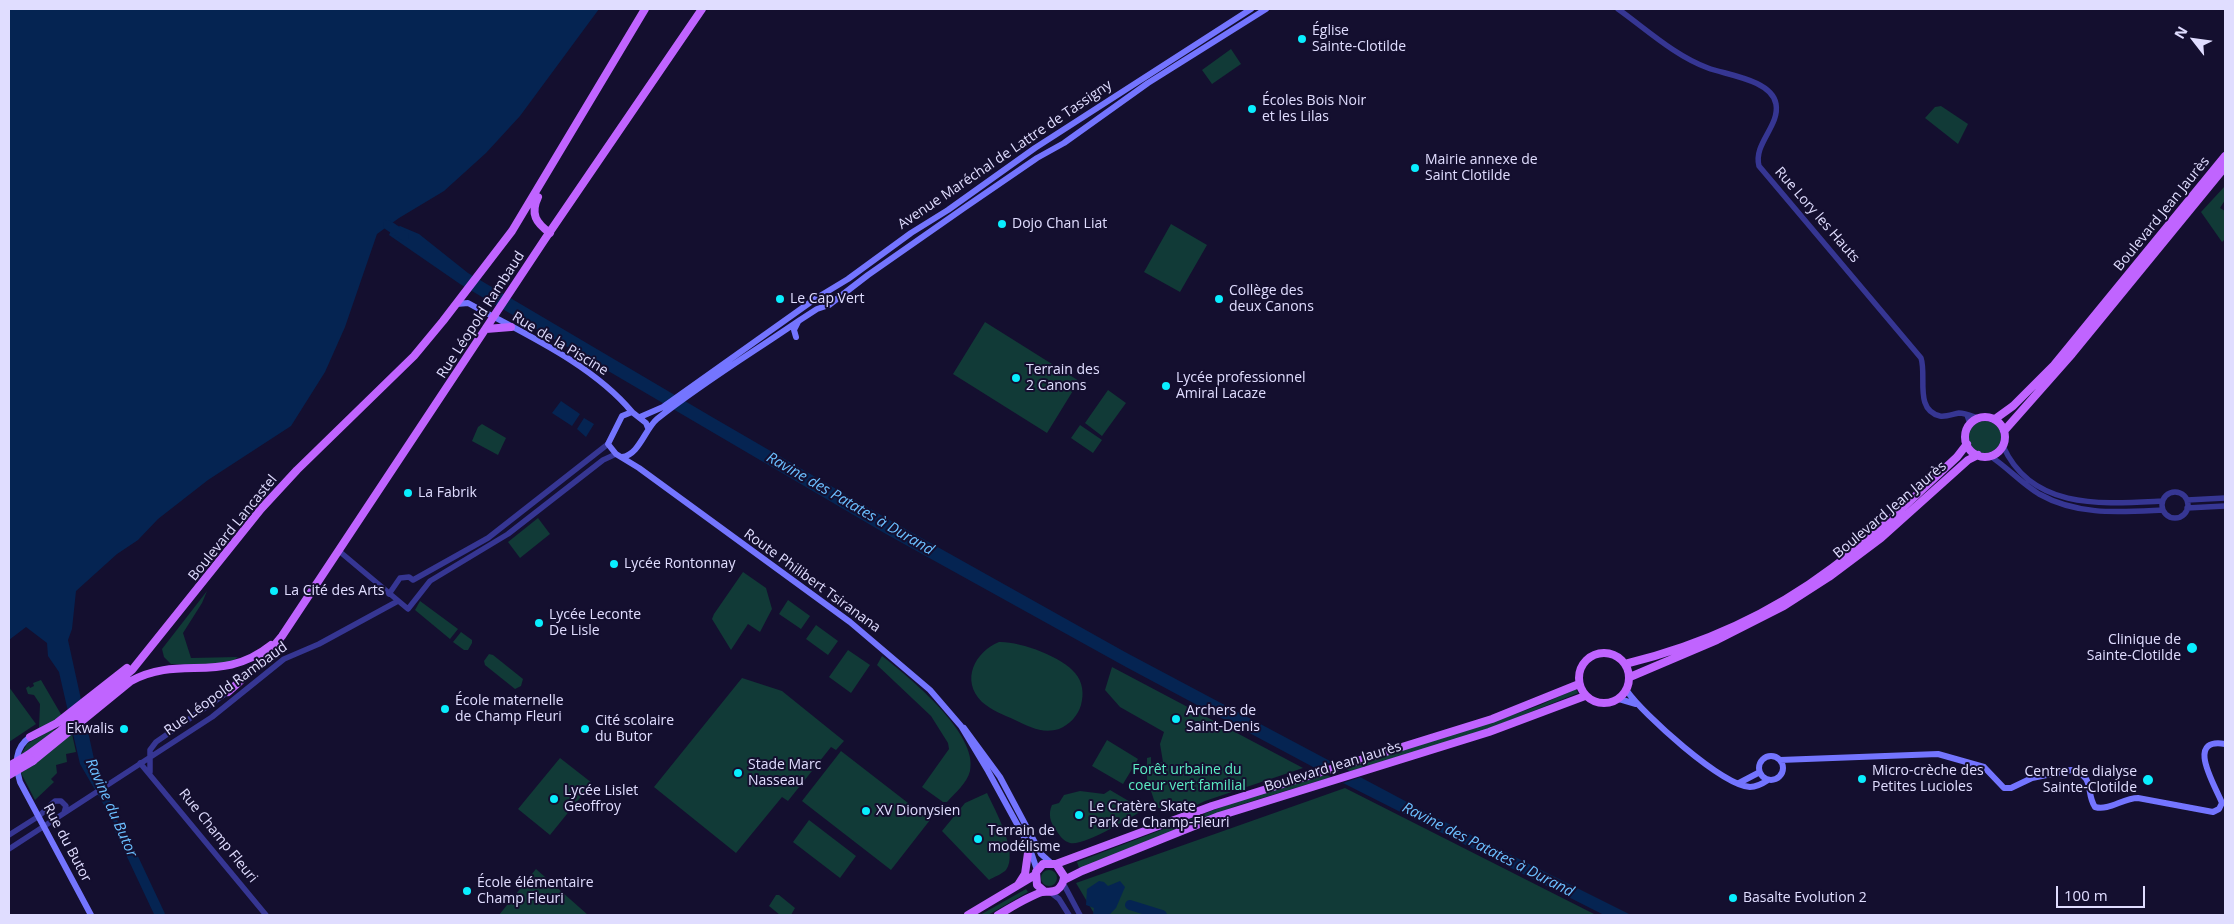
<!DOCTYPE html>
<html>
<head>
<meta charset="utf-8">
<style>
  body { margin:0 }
  #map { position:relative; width:2234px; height:924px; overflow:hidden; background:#140f2f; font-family:"Open Sans",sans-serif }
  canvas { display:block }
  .frame { position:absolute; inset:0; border:10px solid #e0ddff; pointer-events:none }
  .north { position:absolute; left:2169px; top:15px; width:50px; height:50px; -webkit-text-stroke:4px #140f2f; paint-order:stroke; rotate:300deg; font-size:14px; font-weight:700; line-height:20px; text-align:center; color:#e0ddff }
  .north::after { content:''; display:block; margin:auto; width:18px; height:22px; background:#e0ddff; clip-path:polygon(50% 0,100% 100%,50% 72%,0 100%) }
  .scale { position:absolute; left:2056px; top:886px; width:89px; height:22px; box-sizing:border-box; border:2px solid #e0ddff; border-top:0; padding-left:6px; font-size:15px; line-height:18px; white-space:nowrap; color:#e0ddff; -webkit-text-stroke:4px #140f2f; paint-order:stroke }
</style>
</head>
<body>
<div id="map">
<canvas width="2234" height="924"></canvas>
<div class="frame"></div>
<div class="north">N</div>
<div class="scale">100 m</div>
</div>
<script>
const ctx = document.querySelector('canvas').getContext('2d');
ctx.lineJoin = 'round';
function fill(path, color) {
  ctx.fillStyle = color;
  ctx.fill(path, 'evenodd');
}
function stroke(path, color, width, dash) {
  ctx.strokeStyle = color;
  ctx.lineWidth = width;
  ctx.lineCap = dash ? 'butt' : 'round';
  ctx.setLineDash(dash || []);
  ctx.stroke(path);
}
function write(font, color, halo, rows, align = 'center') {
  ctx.font = font + ' "Open Sans",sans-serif';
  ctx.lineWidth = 4;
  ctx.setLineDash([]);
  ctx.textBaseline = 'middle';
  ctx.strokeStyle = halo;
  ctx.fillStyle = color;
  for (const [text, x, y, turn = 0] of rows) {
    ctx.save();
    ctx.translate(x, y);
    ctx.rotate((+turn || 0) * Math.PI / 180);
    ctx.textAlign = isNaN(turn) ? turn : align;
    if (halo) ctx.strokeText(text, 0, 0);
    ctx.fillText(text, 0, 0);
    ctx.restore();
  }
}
fill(new Path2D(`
  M 1231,49 L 1241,64 L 1212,84 L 1202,70 Z
  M 1941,106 L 1968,124 L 1958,144 L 1925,118 L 1935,107 Z
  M 2225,186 L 2225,200 L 2220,208 L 2225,211 L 2225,239 L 2222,242 L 2201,212 Z
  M 1171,224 L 1207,245 L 1180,292 L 1144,272 Z
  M 985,322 L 1079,381 L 1047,433 L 953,374 Z
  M 1108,390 L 1126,403 L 1102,436 L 1085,423 Z
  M1969 437a16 16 0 1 1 32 0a16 16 0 1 1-32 0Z
  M 482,424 L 506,438 L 498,455 L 472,441 L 478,427 Z
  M 1080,425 L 1102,440 L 1093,453 L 1071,438 Z
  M 538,518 L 550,534 L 520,558 L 508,542 Z
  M 743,572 L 766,588 L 772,609 L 760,632 L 748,624 L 731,650 L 712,619 L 714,614 Z
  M 207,591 L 202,603 L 183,633 L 191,658 L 238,657 C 223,670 190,664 171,664 L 164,657 L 162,649 Z
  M 788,600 L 810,616 L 801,629 L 779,614 Z
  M 420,601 L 458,629 L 450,639 L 415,610 Z
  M 816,625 L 838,641 L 828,655 L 806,639 Z
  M 461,632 L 472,640 L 472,643 L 468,650 L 464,650 L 453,642 Z
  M 999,642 C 1019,641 1063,657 1075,673 C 1083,682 1084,694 1081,705 C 1078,716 1069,725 1059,729 C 1042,734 1030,727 1015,720 C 1004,715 991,710 982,702 C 960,680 975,652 999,642 Z
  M 848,650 L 870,665 L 851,693 L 829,677 Z
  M 489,654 L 493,655 L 523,679 L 521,686 L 515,689 L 485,665 L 484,661 Z
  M 882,656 C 909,677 979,734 970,771 C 967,783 955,793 947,802 L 943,802 L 922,787 L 949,749 L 948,743 L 931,716 L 877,665 Z
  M 1112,667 L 1303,768 L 1205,801 L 1180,813 L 1170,808 L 1166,813 L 1156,806 L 1147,779 L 1147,758 L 1151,757 L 1151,764 L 1163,762 L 1160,744 L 1164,732 L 1120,707 L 1105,690 Z
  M 742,678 L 782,691 L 844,741 L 836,750 L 831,747 L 788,801 L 782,797 L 736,853 L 654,787 Z
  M 41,680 L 62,716 L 41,729 L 39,728 L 40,704 L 34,695 L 28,694 L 26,688 L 29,686 L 30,688 L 34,686 L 33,683 Z
  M 9,687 L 36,724 L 9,742 Z
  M 1576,689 L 1578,693 L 1483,731 L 1236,806 L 1079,868 L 1077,862 L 1235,802 L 1481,726 L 1538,706 Z
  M 53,729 L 55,732 L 20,757 L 27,744 Z
  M 72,734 L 76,752 L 66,754 L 67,762 L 56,765 L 57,773 L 51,779 L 54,782 L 35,800 L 21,773 Z
  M 1107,740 L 1138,759 L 1123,784 L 1092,766 Z
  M 841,751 L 930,820 L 891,870 L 802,801 Z
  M 560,758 L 592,783 L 550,835 L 518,809 Z
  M 1345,788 L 1596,915 L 1095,915 L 1076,883 Z
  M 1110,790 L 1144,810 C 1128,818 1086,846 1070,843 C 1063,841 1060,836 1056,830 C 1050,822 1048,814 1052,805 L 1059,803 L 1064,795 L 1080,791 L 1104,794 Z
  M 987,793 C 995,810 1019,853 1006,870 C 1002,874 994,877 989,880 L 942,831 L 965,803 Z
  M 809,820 L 856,856 L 840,878 L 793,842 Z
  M 536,869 L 588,915 L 499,915 Z
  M1041 878a8 8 0 1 1 16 0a8 8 0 1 1-16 0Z
  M 1026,889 L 1028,892 L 988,915 L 980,915 Z
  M 776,895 L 779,895 L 795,908 L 791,915 L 780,915 L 769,906 Z`), '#113a37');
fill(new Path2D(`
  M 9,9 L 599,9 L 520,116 L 486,153 L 444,191 L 399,218 L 377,234 L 345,327 L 325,372 L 291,426 L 208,480 L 158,519 L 138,540 L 117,554 L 76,591 L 72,629 L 68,640 L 94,759 L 126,843 L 80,764 L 59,672 L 48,656 L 47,643 L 26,627 L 9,640 Z
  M 400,226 L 419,234 L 468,273 L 712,417 L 893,522 L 1125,652 L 1439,819 L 1631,915 L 1604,915 L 1343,783 L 1126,667 L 886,534 L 460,284 L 389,235 L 391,231 Z
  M 561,401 L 580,414 L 572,426 L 552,413 Z
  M 584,418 L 594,424 L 586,437 L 577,429 Z
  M 1099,881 L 1104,882 L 1108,886 L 1120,881 L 1125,887 L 1116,908 L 1109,915 L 1093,915 L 1094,908 L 1086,905 L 1087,889 Z`), '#052452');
fill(new Path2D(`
  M 1333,762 L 1361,777 L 1343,783 L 1313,768 Z`), '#140f2f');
stroke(new Path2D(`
  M 388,225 L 404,236
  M 120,830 L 160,915
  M 1130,905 L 1162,915`), '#052452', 10);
stroke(new Path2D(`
  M 1618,9 C 1646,29 1675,56 1708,68 C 1727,75 1772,80 1776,104 C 1780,126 1753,144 1759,166 L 1921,358 C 1927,376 1914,410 1940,416 C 1946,417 1953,414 1959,413 C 1965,413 1972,416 1978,418
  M 1967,415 L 1970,424
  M 2003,446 C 2032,511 2104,504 2162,501
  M 1990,456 C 2007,467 2021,483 2039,494 C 2078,516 2120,512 2163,510
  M2162 505a13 13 0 1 1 26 0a13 13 0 1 1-26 0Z
  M 2187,500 L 2225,498
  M 2187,508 L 2225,506
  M 339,551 L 408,609 L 430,581 L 508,534 L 603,460 L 616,454
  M 389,594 L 400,578 L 409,577 L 413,580 L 488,538 L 608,444
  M 140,763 L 266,915
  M 150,772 L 150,750 L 156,742 L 228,692
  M 9,835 L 39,816 L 55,801 L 61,801 L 66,806 L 64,813
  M 9,849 L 212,717 L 284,659 L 319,644 L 398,601
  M 1063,883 L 1080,915
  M 1050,892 L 1059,899 L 1069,915`), '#363693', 5.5);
stroke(new Path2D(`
  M 457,304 L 468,303 C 522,333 591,363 632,412
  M 796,337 L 794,330 L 798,322
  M 640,417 L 663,407 L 815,299 L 848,279 L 911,233 L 948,210 L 1035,148 L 1251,9
  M 648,428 L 646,423 L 632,412 L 622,416 L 608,444 L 616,454 L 639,468 L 850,622 L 930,690 L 961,726 L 988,771 L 1029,846 L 1037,870
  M 622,457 C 639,455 645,429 657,419 C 702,383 752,353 800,320 L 817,309 L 829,305 L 868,275 L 964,208 L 1037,158 L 1064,143 L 1148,83 L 1266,9
  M 1627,691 C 1643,714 1721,785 1750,787 C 1757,787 1762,784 1768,780
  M 1619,699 L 1636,704
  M 964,728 L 1000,777 L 1041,854 L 1051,863
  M 30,737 C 14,748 15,765 20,782 L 91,915
  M1759 768a12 12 0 1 1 24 0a12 12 0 1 1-24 0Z
  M 1780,760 L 1938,754 L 1984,767 L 2004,788 L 2011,788 L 2032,778 L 2071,770 C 2096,776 2085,792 2095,807 C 2109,811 2123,798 2138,798 L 2213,812 L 2219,809 L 2222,803 C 2216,787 2184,737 2225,744
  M 1739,783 L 1758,773`), '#7475ff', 6);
stroke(new Path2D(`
  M 538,197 C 530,214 536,223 550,233
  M 486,329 L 511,327
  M1965 437a20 20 0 1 1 40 0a20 20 0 1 1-40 0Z
  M 1995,419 L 2013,406 L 2054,365 L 2225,156
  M 2004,431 L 2072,354 L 2225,167
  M1579 678a25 25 0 1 1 50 0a25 25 0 1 1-50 0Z
  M 1625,664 C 1699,646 1771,614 1832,568 C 1877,534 1916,495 1957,457 L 1967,444
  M 1630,677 L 1717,640 L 1784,606 L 1829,577 L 1881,538 L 1968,460 L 1978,455
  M 228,692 L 258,665 L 282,636 L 545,239 L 702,9
  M 30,737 L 57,723 L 127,668
  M 28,755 L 59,732 L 132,670 L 261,509 L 297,470 L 414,356 L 443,321 L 512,231 L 645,9
  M 33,761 L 131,681 C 181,654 221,685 271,645
  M 1056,864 L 1212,806 L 1492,719 L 1579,684
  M 1064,880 L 1082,871 L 1219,816 L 1489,732 L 1585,696
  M 1018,885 L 1025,874 L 1029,846
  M 968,915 L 1035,875
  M 998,915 C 1012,907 1027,897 1042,892 C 1047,891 1052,893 1057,890 C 1062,886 1064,881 1064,876 L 1056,864 L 1043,864 L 1036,872 L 1037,885 L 1044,891`), '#c064ff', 8);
stroke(new Path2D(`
  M 9,766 L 28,755
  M 9,775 L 33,761`), '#c064ff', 8);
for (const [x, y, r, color] of [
  [1302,39,5,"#09eeff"],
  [1252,109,5,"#09eeff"],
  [1415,168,5,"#09eeff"],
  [1002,224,5,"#09eeff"],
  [780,299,5,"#09eeff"],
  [1219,299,5,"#09eeff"],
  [1016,378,5,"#09eeff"],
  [1166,386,5,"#09eeff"],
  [408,493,5,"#09eeff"],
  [614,564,5,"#09eeff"],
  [274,591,5,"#09eeff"],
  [539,623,5,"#09eeff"],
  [2192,648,6,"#09eeff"],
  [445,709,5,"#09eeff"],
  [1176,719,5,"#09eeff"],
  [124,729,5,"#09eeff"],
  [585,729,5,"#09eeff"],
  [738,773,5,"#09eeff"],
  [1862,779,5,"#09eeff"],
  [2148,780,6,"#09eeff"],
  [554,799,5,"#09eeff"],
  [866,811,5,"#09eeff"],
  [1079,815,5,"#09eeff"],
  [978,839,5,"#09eeff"],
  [467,891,5,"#09eeff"],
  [1733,898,5,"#09eeff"]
]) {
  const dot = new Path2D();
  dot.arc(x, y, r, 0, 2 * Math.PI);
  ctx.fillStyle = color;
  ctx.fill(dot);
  stroke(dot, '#140f2f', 2);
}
write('14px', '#e0ddff', '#140f2f', [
  ["Église",1312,31],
  ["Sainte-Clotilde",1312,47],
  ["Écoles Bois Noir",1262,101],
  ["et les Lilas",1262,117],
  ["Mairie annexe de",1425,160],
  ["Saint Clotilde",1425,176],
  ["Dojo Chan Liat",1012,224],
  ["Collège des",1229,291],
  ["deux Canons",1229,307],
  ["Le Cap Vert",790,299],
  ["Terrain des",1026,370],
  ["2 Canons",1026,386],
  ["Lycée professionnel",1176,378],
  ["Amiral Lacaze",1176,394],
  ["La Fabrik",418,493],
  ["Lycée Rontonnay",624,564],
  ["La Cité des Arts",284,591],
  ["Lycée Leconte",549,615],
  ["De Lisle",549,631],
  ["Clinique de",2181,640,"right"],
  ["Sainte-Clotilde",2181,656,"right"],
  ["École maternelle",455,701],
  ["de Champ Fleuri",455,717],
  ["Archers de",1186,711],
  ["Saint-Denis",1186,727],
  ["Cité scolaire",595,721],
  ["du Butor",595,737],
  ["Ekwalis",114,729,"right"],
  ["Stade Marc",748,765],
  ["Nasseau",748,781],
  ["Micro-crèche des",1872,771],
  ["Petites Lucioles",1872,787],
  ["Centre de dialyse",2137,772,"right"],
  ["Sainte-Clotilde",2137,788,"right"],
  ["Lycée Lislet",564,791],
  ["Geoffroy",564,807],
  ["Le Cratère Skate",1089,807],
  ["Park de Champ-Fleuri",1089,823],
  ["XV Dionysien",876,811],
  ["Terrain de",988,831],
  ["modélisme",988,847],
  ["École élémentaire",477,883],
  ["Champ Fleuri",477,899],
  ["Basalte Evolution 2",1743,898]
], 'left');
write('14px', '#e0ddff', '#140f2f', [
  ["Avenue Maréchal de Lattre de Tassigny",1005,155,-34],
  ["Boulevard Jean Jaurès",2162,214,-51],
  ["Rue Lory les Hauts",1817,215,49],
  ["Rue Léopold Rambaud",481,315,-57],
  ["Rue de la Piscine",560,344,31],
  ["Boulevard Jean Jaurès",1890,510,-40],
  ["Boulevard Lancastel",233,528,-51],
  ["Route Philibert Tsiranana",812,581,36],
  ["Rue Léopold Rambaud",226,689,-36],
  ["Boulevard Jean Jaurès",1333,767,-17],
  ["Rue Champ Fleuri",218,836,51],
  ["Rue du Butor",67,843,62]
]);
write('14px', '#5cedc4', '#140f2f', [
  ["Forêt urbaine du",1187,770],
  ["coeur vert familial",1187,786]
]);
write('italic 15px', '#6bbfff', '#140f2f', [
  ["Ravine des Patates à Durand",850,504,30],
  ["Ravine du Butor",111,808,66],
  ["Ravine des Patates à Durand",1488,850,27]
]);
</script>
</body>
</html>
